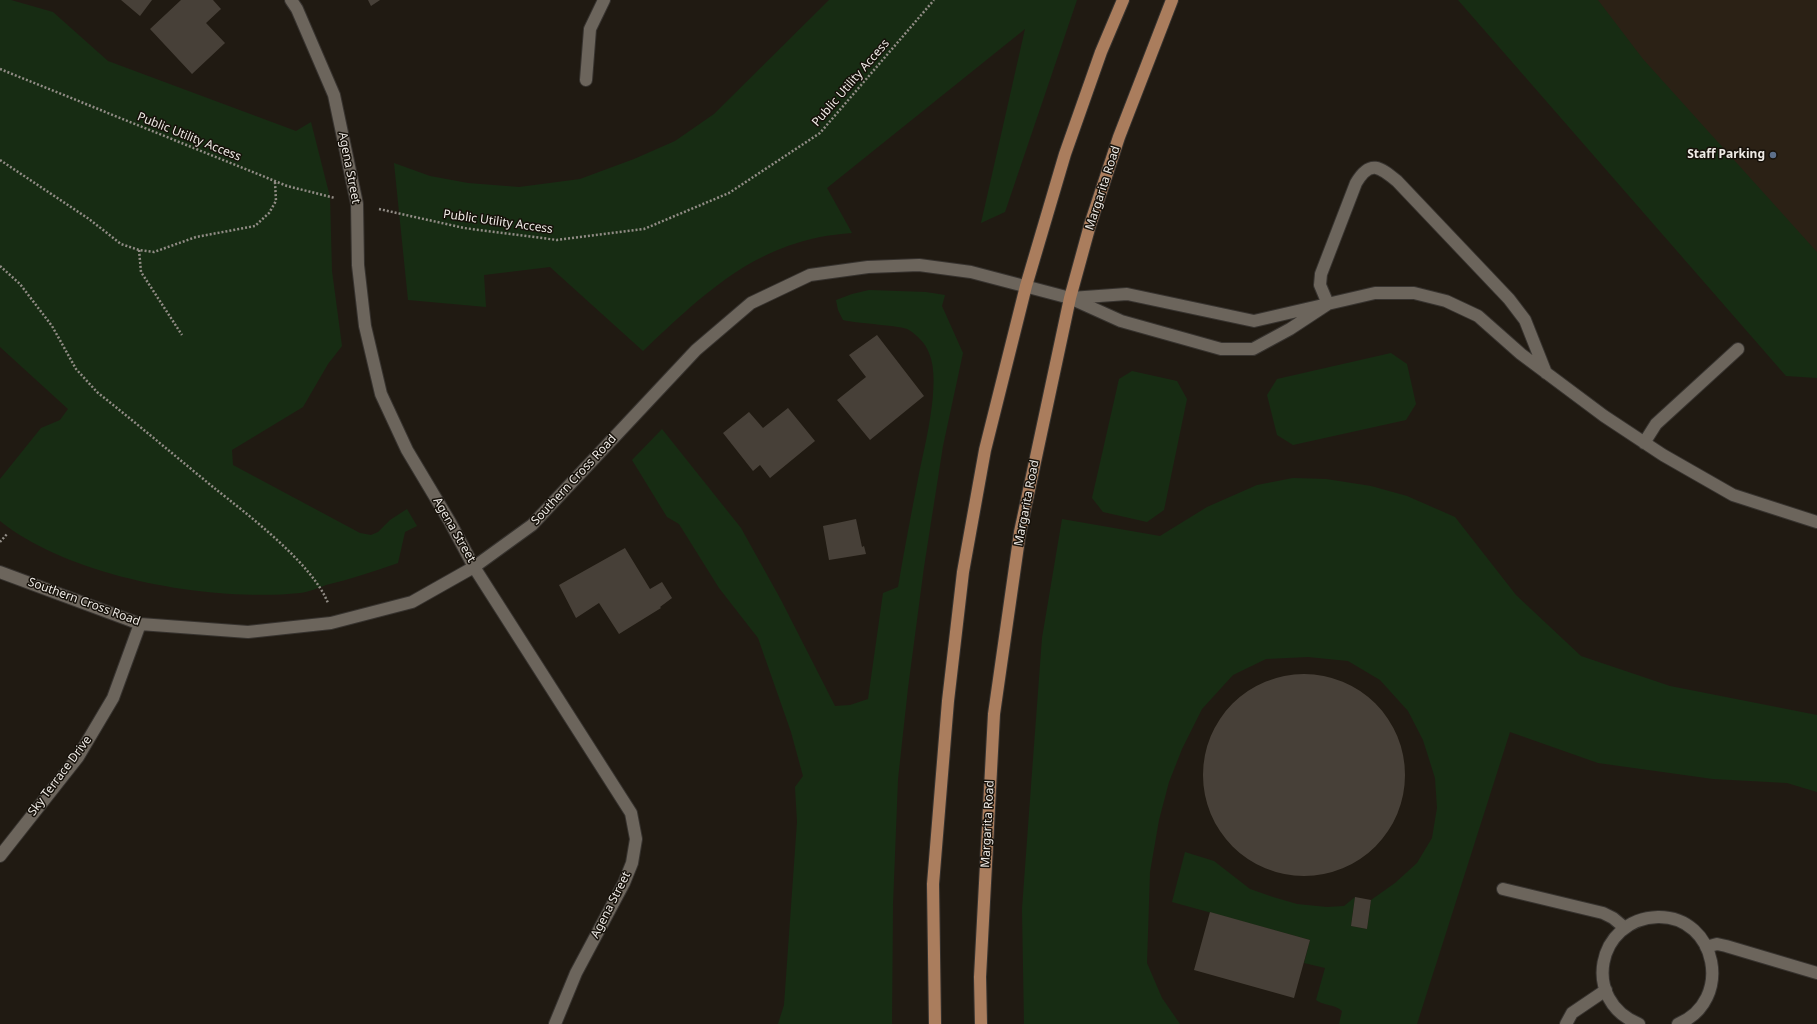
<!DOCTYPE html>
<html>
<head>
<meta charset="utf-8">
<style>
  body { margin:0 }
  canvas { display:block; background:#201a12 }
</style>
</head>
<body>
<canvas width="1817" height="1024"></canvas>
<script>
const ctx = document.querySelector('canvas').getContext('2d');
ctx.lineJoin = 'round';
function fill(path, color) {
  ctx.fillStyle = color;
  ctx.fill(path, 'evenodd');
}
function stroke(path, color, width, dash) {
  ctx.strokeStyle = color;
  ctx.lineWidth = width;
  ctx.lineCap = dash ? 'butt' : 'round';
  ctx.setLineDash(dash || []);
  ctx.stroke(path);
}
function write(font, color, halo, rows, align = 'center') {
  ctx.font = font + ' "Noto Sans",sans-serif';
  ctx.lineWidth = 3;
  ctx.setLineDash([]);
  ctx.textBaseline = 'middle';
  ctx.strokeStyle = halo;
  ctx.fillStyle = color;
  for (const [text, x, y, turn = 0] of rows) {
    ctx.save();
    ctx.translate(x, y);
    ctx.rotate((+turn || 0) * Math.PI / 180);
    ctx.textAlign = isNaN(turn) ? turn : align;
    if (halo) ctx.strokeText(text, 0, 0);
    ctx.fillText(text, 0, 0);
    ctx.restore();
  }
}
fill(new Path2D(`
  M 1504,0 L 1817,0 L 1817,325 Z`), '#2b2115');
fill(new Path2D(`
  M 0,0 L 11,0 L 53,12 L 108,61 L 296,131 L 311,122 L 330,197 L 332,271 L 342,346 L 328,364 L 303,407 L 232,450 L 233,465 L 360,533 L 371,535 L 378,532 L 390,520 L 407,509 L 417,526 L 405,532 L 398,563 C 375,571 351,579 326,585 C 318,588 309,592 300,593 C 211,602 71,578 0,521 L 0,479 L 41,428 L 60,420 L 68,409 L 0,347 Z
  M 829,0 L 1077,0 L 1005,212 L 981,223 L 1025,29 L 827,188 L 852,233 C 759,239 707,291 643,351 L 550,267 L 484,275 L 486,307 L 408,300 L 394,163 L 430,176 L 468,183 L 519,187 L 580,179 L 634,159 L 675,141 L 714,114 Z
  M 1458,0 L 1598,0 L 1643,59 L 1817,252 L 1817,378 L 1786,376 Z
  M 869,290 L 926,292 L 945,295 L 942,306 L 963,353 L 943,446 L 924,567 L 908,688 L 898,779 L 893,904 L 892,1024 L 778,1024 L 784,1005 L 797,822 L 795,787 L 803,776 L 791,732 L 758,638 L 719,588 L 679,524 L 667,517 L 632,460 L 662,429 L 741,528 L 781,600 L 835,706 L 850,705 L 868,699 L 883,593 L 898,587 C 904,551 911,515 918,479 C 924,448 942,382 929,353 C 926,344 917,335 909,330 C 902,325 858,324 843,320 L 838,310 L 836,300 L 852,294 Z
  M 1391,353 L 1407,364 L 1416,404 L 1406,420 L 1293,445 L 1277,435 L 1267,395 L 1277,379 Z
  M 1132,371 L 1177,381 L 1187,399 L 1164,510 L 1147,522 L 1103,512 L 1092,498 L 1119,379 Z
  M 1293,478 L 1326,479 L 1371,486 L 1407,496 L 1455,517 L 1516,595 L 1581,656 L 1670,686 L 1817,715 L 1817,792 L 1787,783 L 1713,779 L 1598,763 L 1510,732 L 1417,1024 L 1339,1024 L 1342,1011 C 1335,1004 1324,1006 1316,1000 L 1325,968 L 1304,963 L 1310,940 L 1172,902 L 1185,852 L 1214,861 L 1250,889 L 1273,897 L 1297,904 L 1327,907 L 1344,906 L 1355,897 L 1351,926 L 1367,929 L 1371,900 L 1395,883 L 1417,863 L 1432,838 L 1437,808 L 1435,778 L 1423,740 L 1408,711 L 1380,680 L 1348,661 L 1308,657 L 1266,659 L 1233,675 L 1202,709 L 1182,749 L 1169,782 L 1159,820 L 1150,872 L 1147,963 L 1162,998 L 1180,1024 L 1024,1024 L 1022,909 L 1029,813 L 1042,638 L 1062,519 L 1160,536 L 1207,507 L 1257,485 Z`), '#172c13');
fill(new Path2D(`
  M 121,0 L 152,0 L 140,16 Z
  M 181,0 L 213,0 L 221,9 L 206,23 L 225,43 L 192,74 L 150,29 Z
  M 368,0 L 380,0 L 371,6 Z
  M 877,335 L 924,396 L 870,440 L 837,400 L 866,377 L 849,355 Z
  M 788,408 L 815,441 L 770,478 L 760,465 L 753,471 L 723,433 L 749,412 L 763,428 Z
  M 856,519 L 862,547 L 864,546 L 866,554 L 829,560 L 823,526 Z
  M 625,548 L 650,589 L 662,582 L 672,598 L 660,607 L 661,608 L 619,634 L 599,603 L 576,618 L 559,585 Z
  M1203 775a101 101 0 1 1 202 0a101 101 0 1 1-202 0Z
  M 1355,897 L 1371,900 L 1367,929 L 1351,926 Z
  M 1210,912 L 1310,940 L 1294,998 L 1194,970 Z`), '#474038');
const minor = new Path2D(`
  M 291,0 L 297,9 L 334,95 L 357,204 L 358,265 L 365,326 L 381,394 L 407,450 L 450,522 L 474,567 L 631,813 L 636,839 L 632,863 L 624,883 L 576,973 L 555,1024
  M 586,80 L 590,29 L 604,0
  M 1071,298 L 1127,294 L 1254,321 L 1375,293 L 1414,293 L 1446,301 L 1478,316 L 1521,354 L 1604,416 L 1663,455 L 1733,495 L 1817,522
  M 1328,304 L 1320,285 L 1321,274 L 1356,183 C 1370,159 1380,167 1397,181 L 1509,299 L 1525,320 L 1546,373
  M 1644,443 L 1656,424 L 1738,349
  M 0,572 L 140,624 L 248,632 L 331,623 L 412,602 L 474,567 L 532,525 L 696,350 L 751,303 L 810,275 L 868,267 L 919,265 L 971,272 L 1070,298 L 1121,321 L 1221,349 L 1253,349 L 1290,329 L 1328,304
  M 0,856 L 78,757 L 113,698 L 140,624
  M 1503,889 L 1603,913 L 1613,918 L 1625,928
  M 1706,947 L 1717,944 L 1726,946 L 1817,973
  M 1566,1024 L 1572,1013 L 1606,990
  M 1639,1024 C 1581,1001 1596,919 1658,917 C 1717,916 1734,1001 1678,1024`);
const major = new Path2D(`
  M 935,1024 L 933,884 L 948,701 L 963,572 L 985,450 L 1026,286 L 1065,154 L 1101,52 L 1123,0
  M 981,1024 L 980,977 L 994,714 L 1020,532 L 1070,298 L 1090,225 L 1119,137 L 1172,0`);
stroke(minor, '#37332f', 14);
stroke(major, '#37332f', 14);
stroke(new Path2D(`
  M 0,69 L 287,186 L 335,198
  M 0,160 L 89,219 L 121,244 L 139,250 L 154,252 L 196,237 L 255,226 L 269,213 L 276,201 L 275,182
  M 379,209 L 464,228 L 557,240 L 644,229 L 729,193 L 820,133 L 934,0
  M 139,250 L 141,272 L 182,335
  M 0,266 L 20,284 L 52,326 L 76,369 L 97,392 C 136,423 174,455 213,487 C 247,514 312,563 328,603
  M 0,542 L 7,534`), '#918c85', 2.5, [2, 2]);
stroke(minor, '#6c655c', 12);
stroke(major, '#aa7d5d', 12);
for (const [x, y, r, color] of [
  [1773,155,4,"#5c6f8a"]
]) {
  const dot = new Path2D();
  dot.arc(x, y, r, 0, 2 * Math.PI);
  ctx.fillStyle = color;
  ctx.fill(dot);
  stroke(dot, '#16110a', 1.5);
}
write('12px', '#eeeae5', '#16110a', [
  ["Public Utility Access",851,83,-49],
  ["Public Utility Access",189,137,22],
  ["Agena Street",349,168,79],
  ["Margarita Road",1103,188,-72],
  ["Public Utility Access",498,222,8],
  ["Southern Cross Road",574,480,-47],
  ["Margarita Road",1027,503,-79],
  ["Agena Street",454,530,60],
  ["Southern Cross Road",84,602,20],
  ["Sky Terrace Drive",60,776,-53],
  ["Margarita Road",988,824,-87],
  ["Agena Street",611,905,-63]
]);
write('bold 12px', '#eeeae5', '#16110a', [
  ["Staff Parking",1765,155]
], 'right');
</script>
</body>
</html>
